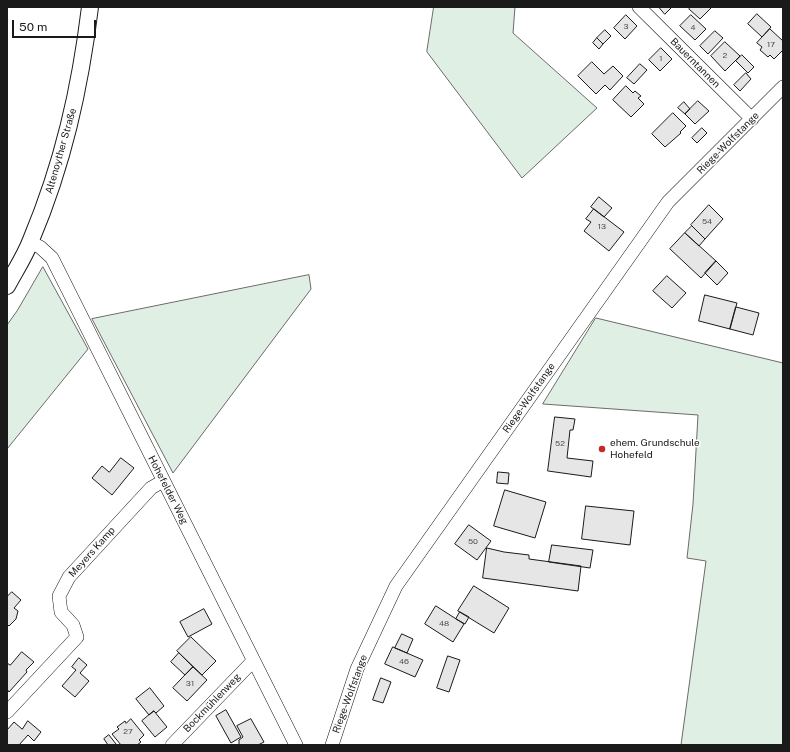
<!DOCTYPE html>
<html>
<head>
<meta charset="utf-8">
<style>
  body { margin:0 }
  #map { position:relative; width:790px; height:752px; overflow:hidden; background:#fff; font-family:"Public Sans",sans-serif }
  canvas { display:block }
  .frame { position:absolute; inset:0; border:8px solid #1a1a1a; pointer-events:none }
  .scale { position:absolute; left:12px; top:20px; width:84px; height:18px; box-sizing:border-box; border:2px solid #1a1a1a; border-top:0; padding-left:5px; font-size:12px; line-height:14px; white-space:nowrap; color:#1a1a1a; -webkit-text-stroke:3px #fff; paint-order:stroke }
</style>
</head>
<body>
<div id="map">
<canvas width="790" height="752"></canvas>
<div class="frame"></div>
<div class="scale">50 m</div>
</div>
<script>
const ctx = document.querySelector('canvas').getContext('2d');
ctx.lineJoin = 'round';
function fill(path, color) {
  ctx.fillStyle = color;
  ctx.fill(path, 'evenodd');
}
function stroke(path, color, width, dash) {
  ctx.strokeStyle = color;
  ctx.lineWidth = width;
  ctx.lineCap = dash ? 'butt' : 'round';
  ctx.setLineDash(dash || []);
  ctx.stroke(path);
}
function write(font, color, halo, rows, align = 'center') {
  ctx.font = font + ' "Public Sans",sans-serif';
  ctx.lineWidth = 3;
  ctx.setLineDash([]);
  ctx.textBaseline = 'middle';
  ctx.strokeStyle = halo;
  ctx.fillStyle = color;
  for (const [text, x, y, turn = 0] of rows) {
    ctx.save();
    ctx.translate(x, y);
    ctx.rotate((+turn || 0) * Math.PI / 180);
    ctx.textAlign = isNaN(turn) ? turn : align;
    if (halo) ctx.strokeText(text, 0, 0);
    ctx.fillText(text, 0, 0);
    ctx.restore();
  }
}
const green = new Path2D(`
  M 434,7 L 515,7 L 513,33 L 597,108 L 522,178 L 427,52 Z
  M 43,267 L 88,349 L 7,449 L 7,325 L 17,311 Z
  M 309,275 L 311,289 L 173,473 L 92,319 Z
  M 596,318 L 783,363 L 783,745 L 681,745 L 706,561 L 687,558 L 693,504 L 698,415 L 543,404 Z`);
fill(green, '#e0efe3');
stroke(green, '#6a6a6a', 1);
const building = new Path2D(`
  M 659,7 L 672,7 L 665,14 Z
  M 691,7 L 712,7 L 700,19 L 689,9 Z
  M 757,14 L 771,27 L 762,37 L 748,24 Z
  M 626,15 L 637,26 L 625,39 L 614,28 Z
  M 691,15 L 706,29 L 695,40 L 680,26 Z
  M 770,29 L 783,41 L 783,50 L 774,59 L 770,55 L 768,57 L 760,50 L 762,47 L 757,43 Z
  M 605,30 L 611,36 L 603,44 L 597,38 Z
  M 715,31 L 723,38 L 708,54 L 700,46 Z
  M 597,38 L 603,44 L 599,49 L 593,43 Z
  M 725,42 L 740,56 L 725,71 L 711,56 Z
  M 661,48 L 672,59 L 660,71 L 649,60 Z
  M 742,55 L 754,67 L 748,73 L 736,61 Z
  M 592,62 L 604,74 L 613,66 L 623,76 L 610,90 L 605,85 L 596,94 L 578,76 Z
  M 640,64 L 647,70 L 634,84 L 627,78 Z
  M 746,73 L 751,79 L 740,91 L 734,85 Z
  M 626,86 L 633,93 L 635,91 L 641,96 L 638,98 L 644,104 L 631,117 L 613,100 Z
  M 698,101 L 709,111 L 695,124 L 685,114 Z
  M 684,102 L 690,109 L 685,114 L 678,108 Z
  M 673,113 L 686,126 L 680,132 L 681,133 L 665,147 L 652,134 Z
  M 702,128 L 707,133 L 697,143 L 692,138 Z
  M 599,197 L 612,208 L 604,217 L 591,207 Z
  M 709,205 L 723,219 L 705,239 L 691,225 Z
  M 594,209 L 624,232 L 609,251 L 584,231 L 591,222 L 586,219 Z
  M 692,226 L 705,239 L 699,246 L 685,233 Z
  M 685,233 L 716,261 L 701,278 L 670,249 Z
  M 716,261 L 728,273 L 717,285 L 705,273 Z
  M 667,276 L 686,293 L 672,308 L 653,291 Z
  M 705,295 L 737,303 L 730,329 L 699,321 Z
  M 736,307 L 759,313 L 753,335 L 730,329 Z
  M 555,417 L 575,419 L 573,430 L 570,430 L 567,458 L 593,461 L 591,477 L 548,471 Z
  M 121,458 L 134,468 L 112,495 L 92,478 L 102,466 L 109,472 Z
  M 498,472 L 509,473 L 508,484 L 497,483 Z
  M 505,490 L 546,502 L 535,538 L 494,526 Z
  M 586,506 L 634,511 L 630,545 L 582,539 Z
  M 469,525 L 491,541 L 477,560 L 455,544 Z
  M 552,545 L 593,550 L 590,568 L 549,562 Z
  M 487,548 L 504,552 L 529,555 L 529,559 L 581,566 L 578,591 L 483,578 Z
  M 474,586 L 509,608 L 494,633 L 458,611 Z
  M 12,592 L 21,600 L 14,608 L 18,611 L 16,619 L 9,626 L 7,624 L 7,597 Z
  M 436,606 L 464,624 L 453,642 L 425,624 Z
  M 204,609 L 212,624 L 188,637 L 180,622 Z
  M 460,612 L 469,617 L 465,624 L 456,619 Z
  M 402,634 L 413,639 L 407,653 L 395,648 Z
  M 191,637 L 216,661 L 202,675 L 177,651 Z
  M 393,647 L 423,660 L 415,677 L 385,664 Z
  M 22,652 L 34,662 L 26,670 L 27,672 L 9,692 L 7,689 L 7,663 L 10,665 Z
  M 179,653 L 193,667 L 185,675 L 171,662 Z
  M 448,656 L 460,660 L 449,692 L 437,688 Z
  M 79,658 L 87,665 L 80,673 L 89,681 L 75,697 L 62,686 L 76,670 L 72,667 Z
  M 193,667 L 207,680 L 187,701 L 173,688 Z
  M 381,678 L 391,682 L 383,703 L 373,700 Z
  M 150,688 L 164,706 L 156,713 L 154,711 L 149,715 L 136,699 Z
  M 226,710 L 241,737 L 231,743 L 216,716 Z
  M 154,711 L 167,727 L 155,737 L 142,721 Z
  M 131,719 L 144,735 L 139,740 L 141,742 L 137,745 L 121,745 L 112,734 L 119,729 L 117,727 L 125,721 L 126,723 Z
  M 251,719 L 264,742 L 258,745 L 239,745 L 239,740 L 243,737 L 237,726 Z
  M 28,721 L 41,732 L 34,741 L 28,735 L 19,745 L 7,745 L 7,730 L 14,722 L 22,729 Z
  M 109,735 L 116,744 L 115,745 L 108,745 L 104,739 Z`);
fill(building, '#e6e6e6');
stroke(building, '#1a1a1a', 1);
const minor = new Path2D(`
  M 639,7 L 752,119
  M 30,242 L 40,247 L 52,258 L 296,745
  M 7,712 L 77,637 L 73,625 L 61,612 L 59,596 L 69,577 L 151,488 L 163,481
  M 172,745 L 253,661
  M 332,745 L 357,669 L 396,586 L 668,202 L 783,87`);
const major = new Path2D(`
  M 7,286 C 15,271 25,256 31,240 C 63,164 80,89 90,7`);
stroke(minor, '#1a1a1a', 14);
stroke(major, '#1a1a1a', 18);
stroke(minor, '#fff', 13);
stroke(major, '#fff', 16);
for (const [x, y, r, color] of [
  [602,449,4,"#c62828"]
]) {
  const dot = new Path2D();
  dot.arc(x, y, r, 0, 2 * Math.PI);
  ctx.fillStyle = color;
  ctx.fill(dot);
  stroke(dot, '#fff', 1.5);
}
write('8px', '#4d4d4d', null, [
  ["3",626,27],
  ["4",693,28],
  ["17",771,45],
  ["2",725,56],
  ["1",661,59],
  ["54",707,222],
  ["13",602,227],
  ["52",560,444],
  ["50",473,542],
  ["48",444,624],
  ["46",404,662],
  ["31",190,684],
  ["27",128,732]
]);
write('10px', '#1a1a1a', '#fff', [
  ["Bauerntannen",695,63,45],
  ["Riege-Wolfstange",728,143,-45],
  ["Altenoyther Straße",61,151,-74],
  ["Riege-Wolfstange",529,398,-55],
  ["Hohefelder Weg",168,490,63],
  ["Meyers Kamp",92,552,-48],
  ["Riege-Wolfstange",350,694,-70],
  ["Bockmühlenweg",212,703,-46]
]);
write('10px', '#1a1a1a', '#fff', [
  ["ehem. Grundschule",610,443],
  ["Hohefeld",610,455]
], 'left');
</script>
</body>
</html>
